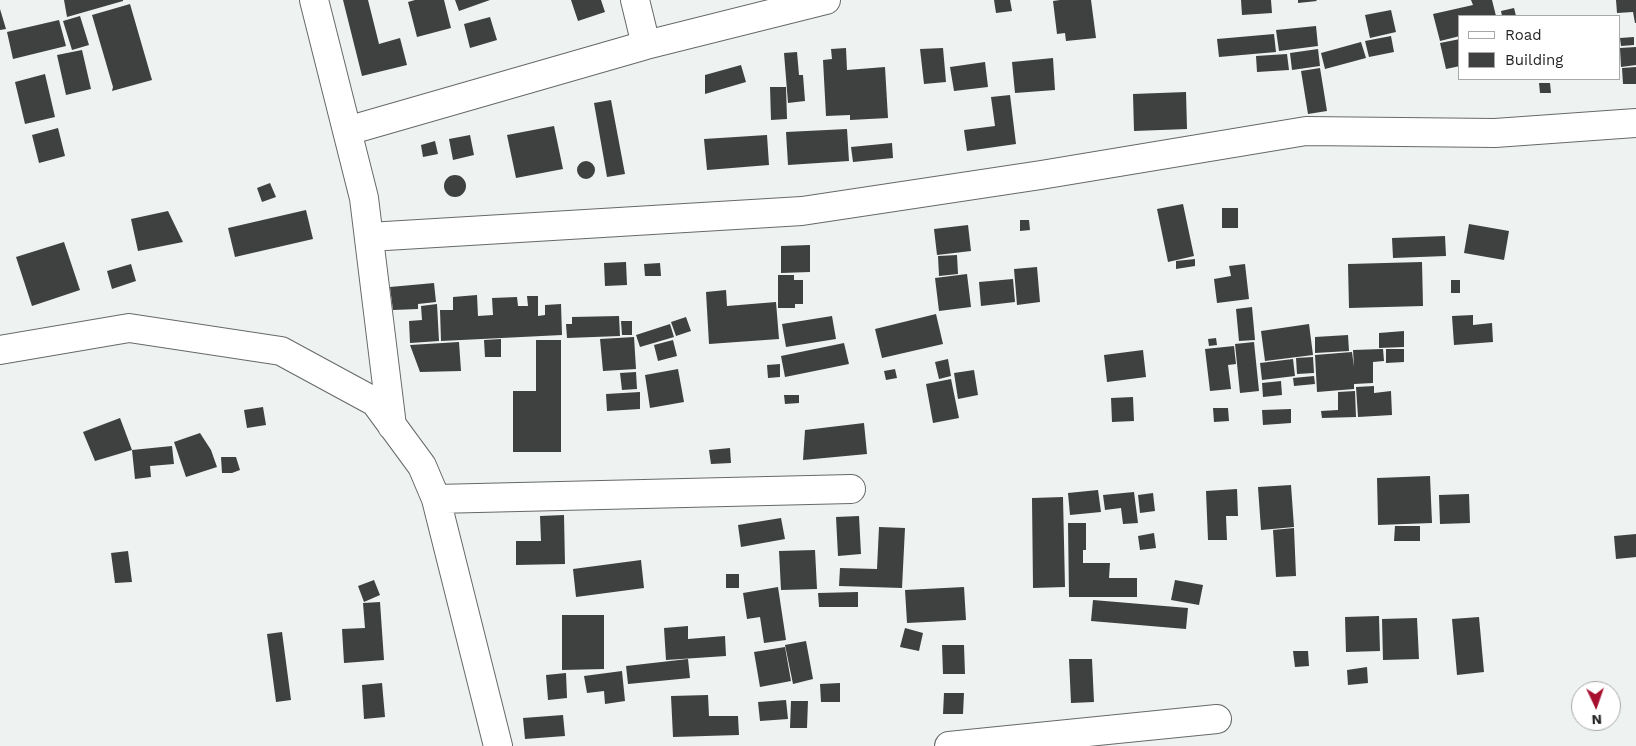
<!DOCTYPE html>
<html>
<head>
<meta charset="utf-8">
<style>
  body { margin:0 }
  #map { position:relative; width:1636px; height:746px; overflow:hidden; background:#eef2f1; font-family:"Work Sans",sans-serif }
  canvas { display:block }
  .legend { position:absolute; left:1458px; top:15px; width:162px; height:65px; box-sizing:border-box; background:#fff; border:1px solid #a7a8a7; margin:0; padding:6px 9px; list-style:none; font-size:15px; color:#242524 }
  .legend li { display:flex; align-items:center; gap:10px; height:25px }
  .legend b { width:25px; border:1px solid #a7a8a7 }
  .north { position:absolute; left:1571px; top:681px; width:50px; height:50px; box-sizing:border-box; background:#fff; border:1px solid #a7a8a7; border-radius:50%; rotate:177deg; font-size:14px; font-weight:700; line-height:20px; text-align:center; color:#242524 }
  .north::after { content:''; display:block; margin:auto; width:18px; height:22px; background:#a70f2f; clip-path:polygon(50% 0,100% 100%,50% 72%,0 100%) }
</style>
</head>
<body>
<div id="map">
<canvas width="1636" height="746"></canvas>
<ul class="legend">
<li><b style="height:6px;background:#fff"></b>Road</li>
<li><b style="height:14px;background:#3e4140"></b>Building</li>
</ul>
<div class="north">N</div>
</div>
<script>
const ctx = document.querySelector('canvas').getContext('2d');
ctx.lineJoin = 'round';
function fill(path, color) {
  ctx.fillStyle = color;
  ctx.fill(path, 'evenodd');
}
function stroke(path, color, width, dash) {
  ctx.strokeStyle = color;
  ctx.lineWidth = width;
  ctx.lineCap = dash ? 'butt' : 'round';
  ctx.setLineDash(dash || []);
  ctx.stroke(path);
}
fill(new Path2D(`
  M 64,0 L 123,0 L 123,1 L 67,17 Z
  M 343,0 L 368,0 L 379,44 L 400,38 L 407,65 L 362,76 Z
  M 415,0 L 444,0 L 451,28 L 417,37 L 408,2 Z
  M 455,0 L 490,0 L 459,11 Z
  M 571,0 L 601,0 L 605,12 L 578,21 Z
  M 994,0 L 1010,0 L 1012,11 L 996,13 Z
  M 1060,0 L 1091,0 L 1096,38 L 1066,41 L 1065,33 L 1057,34 L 1053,1 Z
  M 1241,0 L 1271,0 L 1272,13 L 1242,15 Z
  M 1298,0 L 1316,0 L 1317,1 L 1298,3 Z
  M 1471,0 L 1492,0 L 1496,16 L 1460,16 L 1460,36 L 1440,41 L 1433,14 L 1473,5 Z
  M 1616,0 L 1636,0 L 1636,23 L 1635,23 L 1633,12 L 1617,13 Z
  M 130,4 L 152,80 L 112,91 L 113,87 L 92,15 Z
  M 1514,8 L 1516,16 L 1502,16 L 1501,11 Z
  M 0,9 L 6,29 L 0,30 Z
  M 1391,10 L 1396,32 L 1370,38 L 1365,15 Z
  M 80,16 L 89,45 L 72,50 L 63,21 Z
  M 490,17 L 497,40 L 470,48 L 464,24 Z
  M 59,20 L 66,46 L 13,59 L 7,32 Z
  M 1316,26 L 1318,46 L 1279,51 L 1276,30 Z
  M 1274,34 L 1276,52 L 1219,57 L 1217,39 Z
  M 1391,36 L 1394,52 L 1369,57 L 1365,41 Z
  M 1634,37 L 1634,45 L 1621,46 L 1620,38 Z
  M 1460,39 L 1460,66 L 1446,69 L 1440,43 Z
  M 1361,42 L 1366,58 L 1325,69 L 1321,53 Z
  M 1636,47 L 1636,65 L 1621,67 L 1620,48 Z
  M 846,48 L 847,70 L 885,67 L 888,118 L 850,120 L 850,115 L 826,116 L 823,60 L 832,59 L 831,49 Z
  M 943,48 L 946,82 L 924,84 L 920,49 Z
  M 1318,49 L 1320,66 L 1292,70 L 1290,53 Z
  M 82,50 L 91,89 L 66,95 L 57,55 Z
  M 797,52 L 799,75 L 803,75 L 805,101 L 788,103 L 784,53 Z
  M 1287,54 L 1289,70 L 1257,72 L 1256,56 Z
  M 1053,58 L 1055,90 L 1015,93 L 1012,62 Z
  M 985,62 L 988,87 L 954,91 L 950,67 Z
  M 741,65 L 746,82 L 705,94 L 705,75 Z
  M 1636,67 L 1636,84 L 1623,84 L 1622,68 Z
  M 1320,68 L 1327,111 L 1308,114 L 1301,71 Z
  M 45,74 L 55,117 L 25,124 L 15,82 Z
  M 1539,83 L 1550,83 L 1551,93 L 1540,93 Z
  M 770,87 L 786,87 L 787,119 L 771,120 Z
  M 1186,92 L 1187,129 L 1134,131 L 1133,94 Z
  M 1010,95 L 1016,144 L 967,151 L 964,130 L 995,126 L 991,97 Z
  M 611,100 L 625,174 L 607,177 L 594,103 Z
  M 554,126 L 563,169 L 516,178 L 507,135 Z
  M 58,128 L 65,156 L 39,163 L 32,135 Z
  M 847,129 L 849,161 L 788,165 L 786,132 Z
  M 470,135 L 474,155 L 453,160 L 449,139 Z
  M 767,135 L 769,165 L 707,170 L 704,139 Z
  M 435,141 L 438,154 L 423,157 L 421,145 Z
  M 892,143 L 893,158 L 853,162 L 851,147 Z
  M577 170a9 9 0 1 1 18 0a9 9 0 1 1-18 0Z
  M444 186a11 11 0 1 1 22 0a11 11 0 1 1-22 0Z
  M 270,183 L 276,197 L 262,202 L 257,188 Z
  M 1183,204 L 1194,256 L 1168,262 L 1157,209 Z
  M 1222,208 L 1238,208 L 1238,228 L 1222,228 Z
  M 306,210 L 313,239 L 235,257 L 228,228 Z
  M 168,211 L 183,242 L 138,251 L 131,219 Z
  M 1020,220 L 1029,220 L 1030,230 L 1020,231 Z
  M 1469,224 L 1509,231 L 1504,260 L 1464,253 Z
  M 968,225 L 971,251 L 937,255 L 934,229 Z
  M 1445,236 L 1446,256 L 1393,258 L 1392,238 Z
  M 64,242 L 80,290 L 32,306 L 16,257 Z
  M 810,245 L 810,272 L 781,273 L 781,246 Z
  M 957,255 L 958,274 L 939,276 L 938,256 Z
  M 1195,259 L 1195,266 L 1176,269 L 1176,261 Z
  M 626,262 L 627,285 L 605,286 L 604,263 Z
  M 1422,262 L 1423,306 L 1349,308 L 1348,264 Z
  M 660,263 L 661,276 L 645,276 L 644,264 Z
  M 131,264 L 136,281 L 112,289 L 107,271 Z
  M 1245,264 L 1249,299 L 1217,303 L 1214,279 L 1231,276 L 1229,266 Z
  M 1037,267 L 1040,302 L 1017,305 L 1014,269 Z
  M 967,274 L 971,307 L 939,311 L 935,278 Z
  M 778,275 L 794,275 L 794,280 L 803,280 L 803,304 L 795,304 L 795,308 L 778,308 Z
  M 1013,279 L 1015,302 L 981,306 L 979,282 Z
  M 1451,280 L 1460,280 L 1460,293 L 1451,293 Z
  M 434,283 L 436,302 L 418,304 L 418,309 L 393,310 L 390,287 Z
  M 726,290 L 727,306 L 776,302 L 779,339 L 709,344 L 706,292 Z
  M 477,295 L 478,316 L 493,315 L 492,298 L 517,297 L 518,306 L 528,306 L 527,296 L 538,296 L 538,316 L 545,315 L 545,305 L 561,304 L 562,335 L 441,341 L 440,310 L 453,310 L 453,297 Z
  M 437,304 L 439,341 L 410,343 L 409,321 L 422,320 L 421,306 Z
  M 1252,307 L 1255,340 L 1239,341 L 1236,309 Z
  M 936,314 L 943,344 L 882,358 L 875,329 Z
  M 1473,315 L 1473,325 L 1492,323 L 1493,342 L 1454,345 L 1452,316 Z
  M 619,316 L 620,336 L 567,338 L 566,324 L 572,324 L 572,317 Z
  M 832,316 L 836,339 L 786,347 L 782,324 Z
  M 686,317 L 691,331 L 676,336 L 671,322 Z
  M 621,321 L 632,321 L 632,335 L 622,335 Z
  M 670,324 L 674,337 L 640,347 L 636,335 Z
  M 1309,324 L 1313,355 L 1265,361 L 1261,331 Z
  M 1404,331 L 1404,347 L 1379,348 L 1379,333 Z
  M 1348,335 L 1349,351 L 1315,353 L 1315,337 Z
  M 634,337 L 636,369 L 603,371 L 600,339 Z
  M 1216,338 L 1217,345 L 1209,346 L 1208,339 Z
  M 501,339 L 501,357 L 485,357 L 484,340 Z
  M 536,340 L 561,340 L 561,452 L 513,452 L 513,391 L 536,391 Z
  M 673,340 L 677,356 L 658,361 L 654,345 Z
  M 459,342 L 461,371 L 420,372 L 410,345 Z
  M 1254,342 L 1259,391 L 1240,393 L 1235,344 Z
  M 844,343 L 849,364 L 785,377 L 781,356 Z
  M 1234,346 L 1236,364 L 1228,365 L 1231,389 L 1210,391 L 1205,349 Z
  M 1383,349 L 1384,361 L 1373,362 L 1373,383 L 1354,384 L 1354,389 L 1317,392 L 1315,355 L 1352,352 L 1354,367 L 1353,350 Z
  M 1386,349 L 1404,349 L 1404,362 L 1386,363 Z
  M 1143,350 L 1146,377 L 1107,382 L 1104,355 Z
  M 1313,357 L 1314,373 L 1297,374 L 1296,358 Z
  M 948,359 L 951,376 L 939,379 L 935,362 Z
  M 1293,359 L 1295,376 L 1262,380 L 1260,363 Z
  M 780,364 L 780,377 L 768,378 L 767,365 Z
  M 678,369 L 684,402 L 650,408 L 645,375 Z
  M 895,369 L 897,378 L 886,380 L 884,371 Z
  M 974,370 L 978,395 L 958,399 L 954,373 Z
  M 636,372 L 637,389 L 622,390 L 620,373 Z
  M 1314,376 L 1315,384 L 1294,386 L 1293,378 Z
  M 951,379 L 959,418 L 933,423 L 926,384 Z
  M 1281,381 L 1282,395 L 1263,397 L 1262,383 Z
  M 1374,386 L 1374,393 L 1391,391 L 1392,415 L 1358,417 L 1356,387 Z
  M 1355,391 L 1356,417 L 1322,418 L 1321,411 L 1338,410 L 1338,392 Z
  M 640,392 L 640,409 L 607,411 L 606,394 Z
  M 784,395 L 799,395 L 799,403 L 785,404 Z
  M 1133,397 L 1134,421 L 1112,422 L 1111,398 Z
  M 263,407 L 266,425 L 247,428 L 244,410 Z
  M 1213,408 L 1228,408 L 1229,421 L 1214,422 Z
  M 1291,409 L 1291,423 L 1263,425 L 1262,410 Z
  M 120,418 L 132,450 L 172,446 L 174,464 L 150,466 L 151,477 L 135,479 L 132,450 L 95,461 L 83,432 Z
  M 864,423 L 867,454 L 803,460 L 805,430 Z
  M 200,433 L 211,450 L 217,467 L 186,477 L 174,442 Z
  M 730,448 L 731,463 L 711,464 L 709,450 Z
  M 221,457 L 236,457 L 240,470 L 232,473 L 222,473 Z
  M 1430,476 L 1432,523 L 1378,525 L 1377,478 Z
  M 1291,485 L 1294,527 L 1261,530 L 1258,487 Z
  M 1237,489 L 1238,516 L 1226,516 L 1227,540 L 1208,540 L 1206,491 Z
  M 1098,490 L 1101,512 L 1070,515 L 1068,493 Z
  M 1134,492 L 1138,523 L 1123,524 L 1121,508 L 1105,510 L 1103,495 Z
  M 1153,493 L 1155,511 L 1140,513 L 1138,495 Z
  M 1469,494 L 1470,523 L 1440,524 L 1439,495 Z
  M 1063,497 L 1065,587 L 1033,588 L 1032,498 Z
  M 564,515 L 565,564 L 516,565 L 516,541 L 541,541 L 540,516 Z
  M 859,516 L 861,554 L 838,556 L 836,517 Z
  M 781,518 L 785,539 L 741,547 L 738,525 Z
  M 1068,523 L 1086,523 L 1086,550 L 1083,550 L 1083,563 L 1110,563 L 1109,578 L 1137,578 L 1137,597 L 1069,597 Z
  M 1395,526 L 1420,526 L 1420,541 L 1394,541 Z
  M 879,527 L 905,528 L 902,588 L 839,586 L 840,568 L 877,569 Z
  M 1294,528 L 1296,576 L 1276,577 L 1273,530 Z
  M 1154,533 L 1156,548 L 1140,550 L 1138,536 Z
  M 1636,534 L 1636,557 L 1616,559 L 1614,536 Z
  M 815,550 L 817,589 L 781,590 L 779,551 Z
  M 128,551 L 132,582 L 115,583 L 111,553 Z
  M 641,560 L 644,588 L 576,597 L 573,569 Z
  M 726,574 L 739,574 L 739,588 L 726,588 Z
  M 374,580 L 380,595 L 364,602 L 358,586 Z
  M 1175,580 L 1203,585 L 1199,605 L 1171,600 Z
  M 778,587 L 786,640 L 764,643 L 760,617 L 747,619 L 743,593 Z
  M 964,587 L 966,620 L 907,623 L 905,590 Z
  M 858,592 L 858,607 L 819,607 L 818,593 Z
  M 1093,600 L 1188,608 L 1186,629 L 1091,621 Z
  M 380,602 L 384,660 L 344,663 L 342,629 L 365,628 L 363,603 Z
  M 562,615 L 604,615 L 604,669 L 562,670 Z
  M 1379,616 L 1380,651 L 1346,652 L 1345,617 Z
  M 1479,617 L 1484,672 L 1457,675 L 1452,619 Z
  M 1417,618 L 1419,659 L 1383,660 L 1382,619 Z
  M 688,626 L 688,639 L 725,636 L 726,656 L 666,660 L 664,628 Z
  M 905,628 L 923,633 L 919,651 L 900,647 Z
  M 282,632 L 291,700 L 276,702 L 267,634 Z
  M 806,641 L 813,679 L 793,684 L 785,645 Z
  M 942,645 L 964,645 L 965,674 L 943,674 Z
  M 785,647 L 791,681 L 760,687 L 754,652 Z
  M 1293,651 L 1308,651 L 1309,666 L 1295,667 Z
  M 688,659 L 690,678 L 628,684 L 626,666 Z
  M 1069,659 L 1092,659 L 1094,702 L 1071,703 Z
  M 1367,667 L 1368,683 L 1348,685 L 1347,670 Z
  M 622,671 L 625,701 L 605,704 L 604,691 L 587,693 L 584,676 Z
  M 566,673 L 567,698 L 548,700 L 546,675 Z
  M 382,683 L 385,717 L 364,719 L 362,685 Z
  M 840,683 L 840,702 L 821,702 L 820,684 Z
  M 944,693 L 964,693 L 963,714 L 943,714 Z
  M 708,695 L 709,716 L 738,716 L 739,735 L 673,737 L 671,696 Z
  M 786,700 L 788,719 L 760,721 L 758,702 Z
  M 791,701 L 808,701 L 807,728 L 790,728 Z
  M 563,715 L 565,736 L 525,739 L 523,718 Z`), '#3e4140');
const minor = new Path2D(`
  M 314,0 L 364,198 L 392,426
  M 635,0 L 646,45
  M 347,131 L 646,45 L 826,0
  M 369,237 L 802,211 L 1041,175 L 1306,131 L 1495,133 L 1636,123
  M 0,350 L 129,328 L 281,351 L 375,402 L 422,466 L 436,499 L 498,746
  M 436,499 L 851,489
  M 949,746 L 1217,719`);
stroke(minor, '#666968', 30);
stroke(minor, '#fff', 28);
</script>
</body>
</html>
